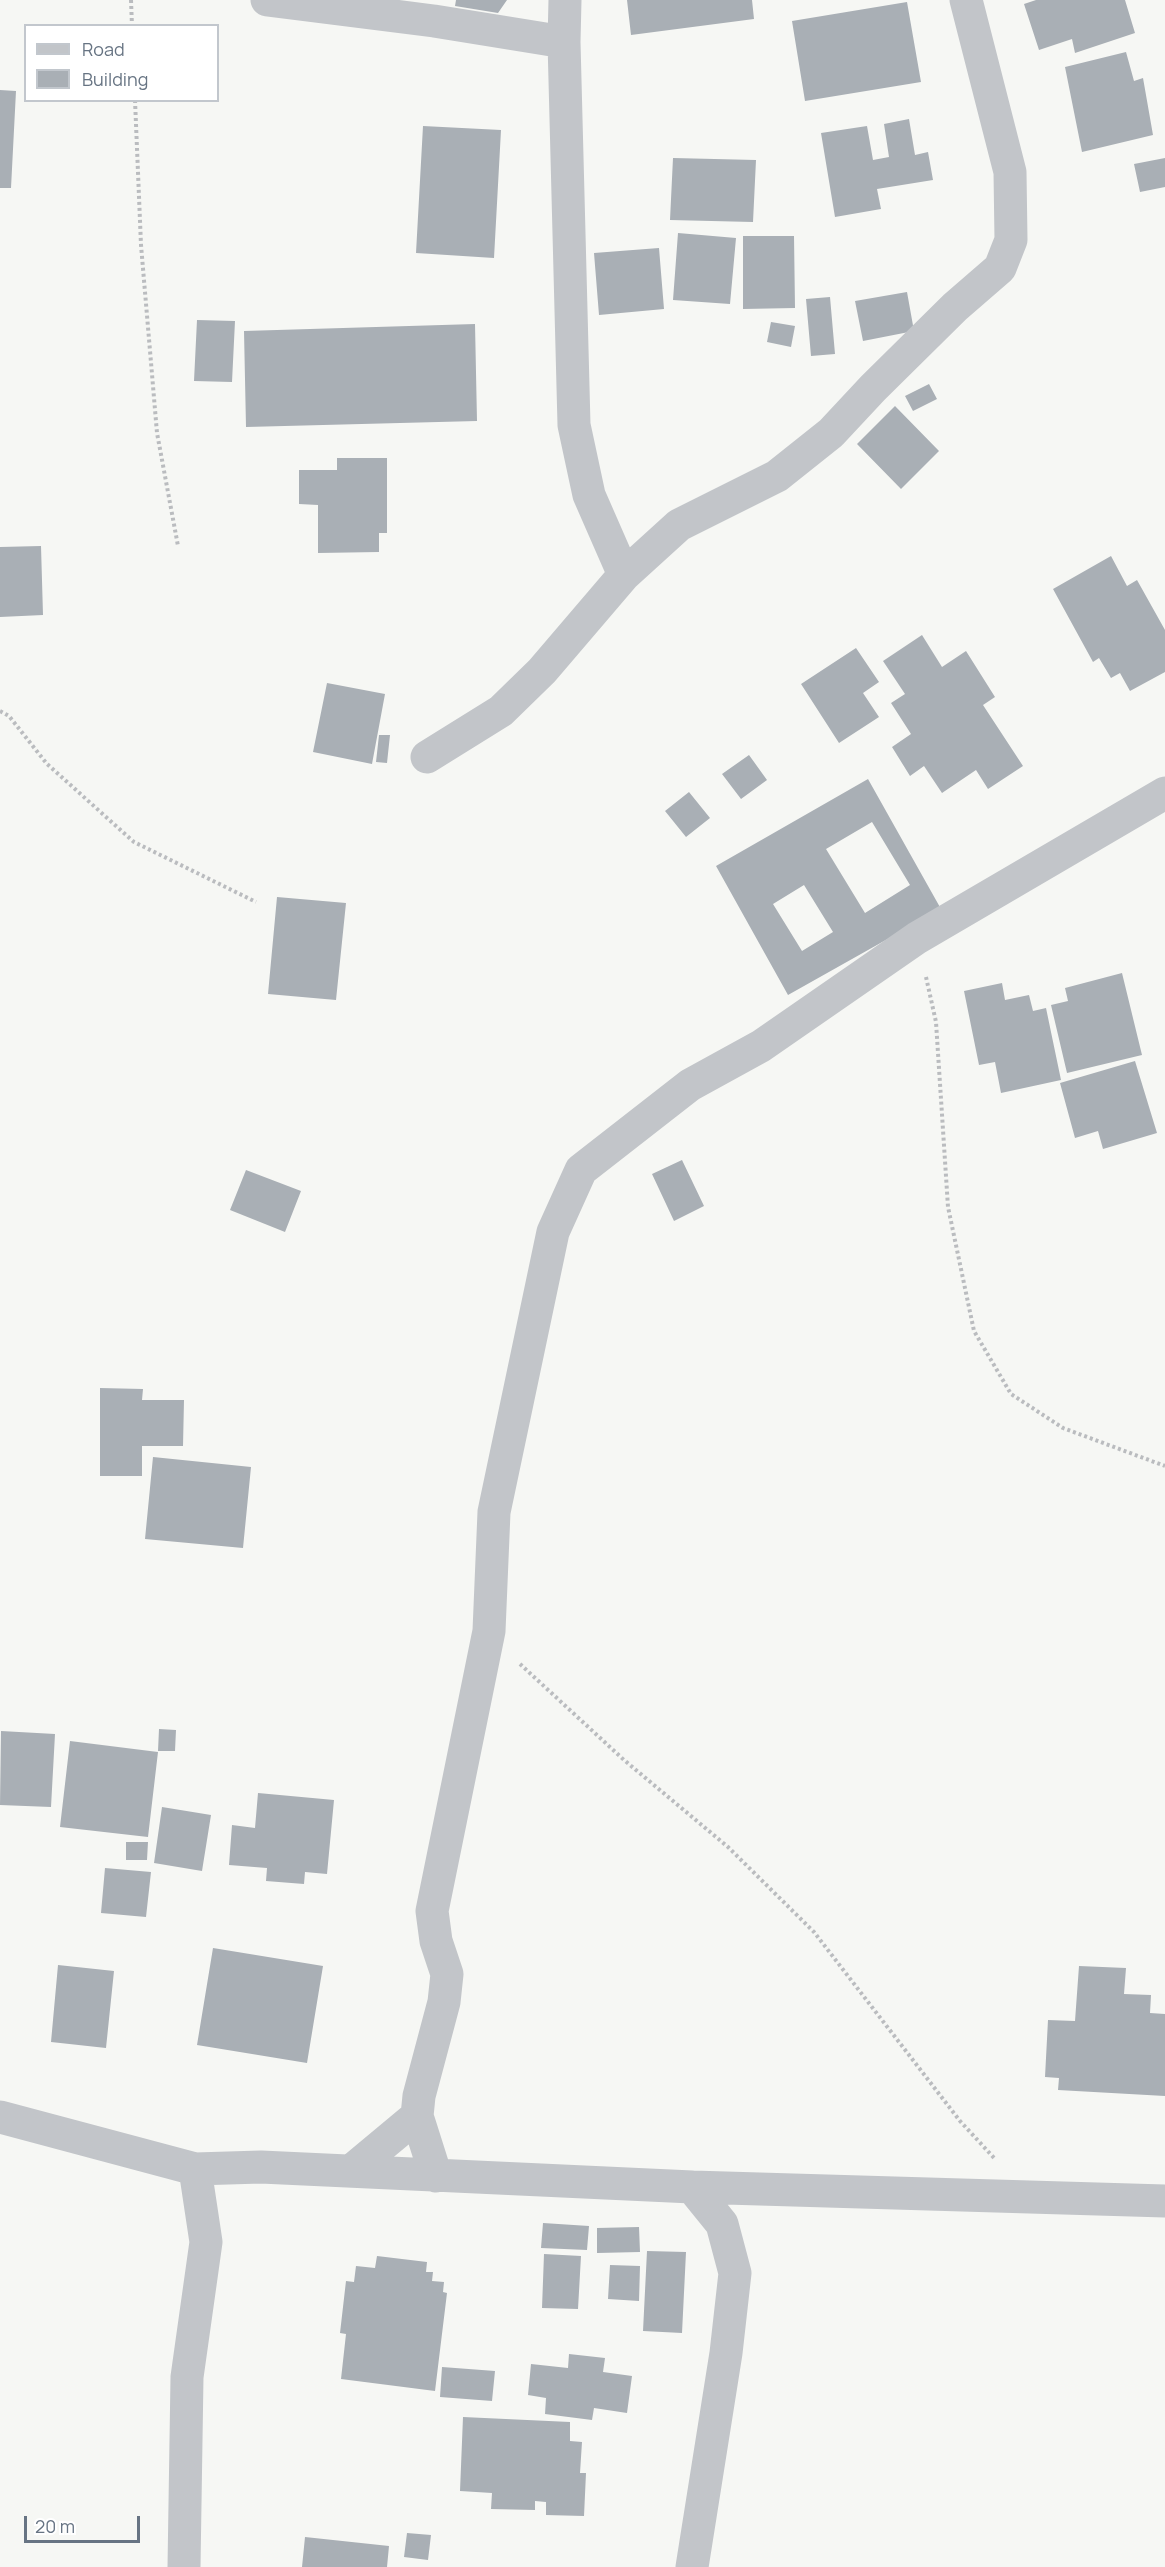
<!DOCTYPE html>
<html>
<head>
<meta charset="utf-8">
<style>
  body { margin:0 }
  #map { position:relative; width:1165px; height:2567px; overflow:hidden; background:#f6f7f4; font-family:Manrope,sans-serif }
  canvas { display:block }
  .legend { position:absolute; left:24px; top:24px; width:195px; height:78px; box-sizing:border-box; background:#fff; border:2px solid #c2c7cd; margin:0; padding:8px 10px; list-style:none; font-size:18px; color:#677483 }
  .legend li { display:flex; align-items:center; gap:12px; height:30px }
  .legend b { width:30px; border:2px solid #c2c7cd }
  .scale { position:absolute; left:24px; top:2516px; width:116px; height:27px; box-sizing:border-box; border:3px solid #677483; border-top:0; padding-left:8px; font-size:18px; line-height:21px; white-space:nowrap; color:#677483; -webkit-text-stroke:4px #fff; paint-order:stroke }
</style>
</head>
<body>
<div id="map">
<canvas width="1165" height="2567"></canvas>
<ul class="legend">
<li><b style="height:8px;background:#c2c5c9"></b>Road</li>
<li><b style="height:16px;background:#a9afb5"></b>Building</li>
</ul>
<div class="scale">20 m</div>
</div>
<script>
const ctx = document.querySelector('canvas').getContext('2d');
ctx.lineJoin = 'round';
function fill(path, color) {
  ctx.fillStyle = color;
  ctx.fill(path, 'evenodd');
}
function stroke(path, color, width, dash) {
  ctx.strokeStyle = color;
  ctx.lineWidth = width;
  ctx.lineCap = dash ? 'butt' : 'round';
  ctx.setLineDash(dash || []);
  ctx.stroke(path);
}
fill(new Path2D(`
  M 456,0 L 507,0 L 498,13 L 455,6 Z
  M 627,0 L 752,0 L 754,19 L 631,35 Z
  M 1036,0 L 1125,0 L 1135,33 L 1075,53 L 1072,39 L 1039,50 L 1024,4 Z
  M 907,2 L 921,82 L 805,101 L 792,21 Z
  M 1126,52 L 1134,81 L 1143,78 L 1153,135 L 1082,152 L 1065,67 Z
  M 0,90 L 16,91 L 11,188 L 0,188 Z
  M 909,119 L 915,155 L 928,152 L 933,180 L 877,189 L 881,209 L 835,217 L 821,133 L 867,126 L 873,160 L 889,157 L 884,124 Z
  M 423,126 L 501,130 L 494,258 L 416,253 Z
  M 673,158 L 756,160 L 753,222 L 670,220 Z
  M 1165,158 L 1165,187 L 1140,192 L 1134,164 Z
  M 678,233 L 736,238 L 730,304 L 673,300 Z
  M 743,236 L 794,236 L 795,308 L 743,309 Z
  M 659,248 L 664,309 L 599,315 L 594,253 Z
  M 907,292 L 914,331 L 863,341 L 855,301 Z
  M 830,297 L 835,354 L 811,356 L 806,299 Z
  M 197,320 L 235,321 L 232,382 L 194,381 Z
  M 771,322 L 795,326 L 791,347 L 767,342 Z
  M 475,324 L 477,421 L 246,427 L 244,331 Z
  M 929,384 L 937,399 L 913,411 L 905,396 Z
  M 895,406 L 939,451 L 901,489 L 857,444 Z
  M 337,458 L 387,458 L 387,533 L 379,533 L 379,552 L 318,553 L 318,505 L 299,504 L 299,470 L 337,470 Z
  M 41,546 L 43,615 L 0,617 L 0,547 Z
  M 1111,556 L 1127,586 L 1137,580 L 1165,630 L 1165,672 L 1130,691 L 1120,673 L 1111,678 L 1099,658 L 1093,662 L 1053,589 Z
  M 922,635 L 942,667 L 966,651 L 995,697 L 983,705 L 1023,766 L 988,789 L 976,770 L 942,793 L 924,766 L 910,776 L 892,747 L 911,734 L 891,703 L 905,694 L 883,661 Z
  M 856,648 L 879,682 L 863,693 L 879,717 L 839,743 L 801,684 Z
  M 327,683 L 385,694 L 372,764 L 313,752 Z
  M 379,735 L 390,735 L 387,763 L 376,762 Z
  M 749,755 L 767,780 L 741,799 L 722,774 Z
  M 868,779 L 941,909 L 788,995 L 716,866 ZM 872,822 L 910,885 L 865,913 L 826,849 ZM 804,885 L 833,932 L 802,951 L 773,904 Z
  M 689,792 L 710,818 L 686,837 L 665,811 Z
  M 277,897 L 346,903 L 336,1000 L 268,994 Z
  M 1122,973 L 1142,1055 L 1067,1073 L 1051,1005 L 1068,1001 L 1065,988 Z
  M 1002,983 L 1005,1000 L 1029,995 L 1033,1011 L 1046,1008 L 1061,1080 L 1001,1093 L 995,1062 L 979,1065 L 964,991 Z
  M 1135,1061 L 1157,1133 L 1103,1149 L 1098,1131 L 1075,1138 L 1060,1083 Z
  M 682,1160 L 704,1206 L 674,1221 L 652,1174 Z
  M 246,1170 L 301,1191 L 285,1232 L 230,1210 Z
  M 100,1388 L 143,1389 L 142,1400 L 184,1400 L 183,1446 L 142,1446 L 142,1476 L 100,1476 Z
  M 153,1457 L 251,1467 L 243,1548 L 145,1539 Z
  M 159,1729 L 176,1730 L 175,1751 L 158,1751 Z
  M 1,1731 L 55,1734 L 51,1807 L 0,1805 Z
  M 70,1741 L 158,1752 L 148,1837 L 60,1827 Z
  M 258,1793 L 334,1800 L 327,1874 L 305,1872 L 304,1884 L 266,1881 L 267,1868 L 229,1865 L 232,1825 L 255,1828 Z
  M 162,1807 L 211,1815 L 202,1871 L 154,1863 Z
  M 126,1842 L 148,1842 L 147,1860 L 126,1860 Z
  M 105,1868 L 151,1872 L 146,1917 L 101,1913 Z
  M 213,1948 L 323,1966 L 307,2063 L 197,2045 Z
  M 58,1965 L 114,1971 L 106,2048 L 51,2042 Z
  M 1079,1966 L 1126,1968 L 1124,1994 L 1151,1995 L 1150,2013 L 1165,2014 L 1165,2096 L 1058,2090 L 1059,2078 L 1045,2077 L 1048,2020 L 1075,2021 Z
  M 543,2223 L 589,2226 L 587,2250 L 541,2248 Z
  M 639,2227 L 640,2252 L 597,2253 L 597,2228 Z
  M 647,2251 L 686,2252 L 682,2333 L 643,2331 Z
  M 544,2254 L 581,2256 L 578,2309 L 542,2308 Z
  M 377,2256 L 427,2262 L 426,2272 L 433,2272 L 432,2281 L 444,2282 L 443,2292 L 447,2293 L 435,2391 L 341,2379 L 346,2334 L 340,2333 L 346,2281 L 354,2282 L 356,2266 L 375,2268 Z
  M 610,2265 L 640,2266 L 639,2301 L 608,2299 Z
  M 569,2354 L 605,2358 L 603,2372 L 632,2376 L 627,2413 L 594,2408 L 592,2420 L 545,2414 L 546,2398 L 528,2395 L 531,2364 L 568,2368 Z
  M 442,2367 L 495,2371 L 492,2401 L 440,2397 Z
  M 463,2417 L 570,2422 L 570,2441 L 582,2442 L 580,2473 L 586,2473 L 584,2516 L 546,2515 L 546,2502 L 535,2501 L 535,2510 L 491,2509 L 492,2493 L 460,2491 Z
  M 407,2533 L 431,2535 L 428,2560 L 404,2557 Z
  M 305,2537 L 389,2546 L 387,2567 L 302,2567 Z`), '#a9afb5');
stroke(new Path2D(`
  M 131,0 L 132,26
  M 135,100 L 141,245 L 157,433 L 178,546
  M 0,711 L 9,716 L 47,764 L 134,842 L 256,902
  M 926,977 L 936,1022 L 948,1207 L 974,1331 L 1011,1394 L 1063,1428 L 1165,1466
  M 520,1664 L 624,1760 L 728,1847 L 814,1932 L 960,2121 L 995,2159`), '#babcbf', 4, [3, 3]);
stroke(new Path2D(`
  M 267,0 L 434,21 L 564,42
  M 565,0 L 564,42 L 574,425 L 589,495 L 624,575
  M 427,757 L 501,711 L 542,671 L 624,575 L 679,525 L 777,476 L 831,433 L 873,388 L 955,307 L 1000,268 L 1011,240 L 1010,172 L 966,0
  M 0,2117 L 195,2169 L 261,2167 L 692,2187 L 722,2224 L 735,2273 L 726,2353 L 692,2567
  M 351,2171 L 417,2116
  M 436,2176 L 417,2116 L 419,2096 L 444,2002 L 447,1974 L 436,1941 L 432,1911 L 489,1631 L 494,1512 L 553,1232 L 581,1170 L 690,1085 L 761,1046 L 917,938 L 1165,793
  M 692,2187 L 1165,2201
  M 184,2567 L 187,2377 L 206,2242 L 195,2169`), '#c2c5c9', 33);
</script>
</body>
</html>
